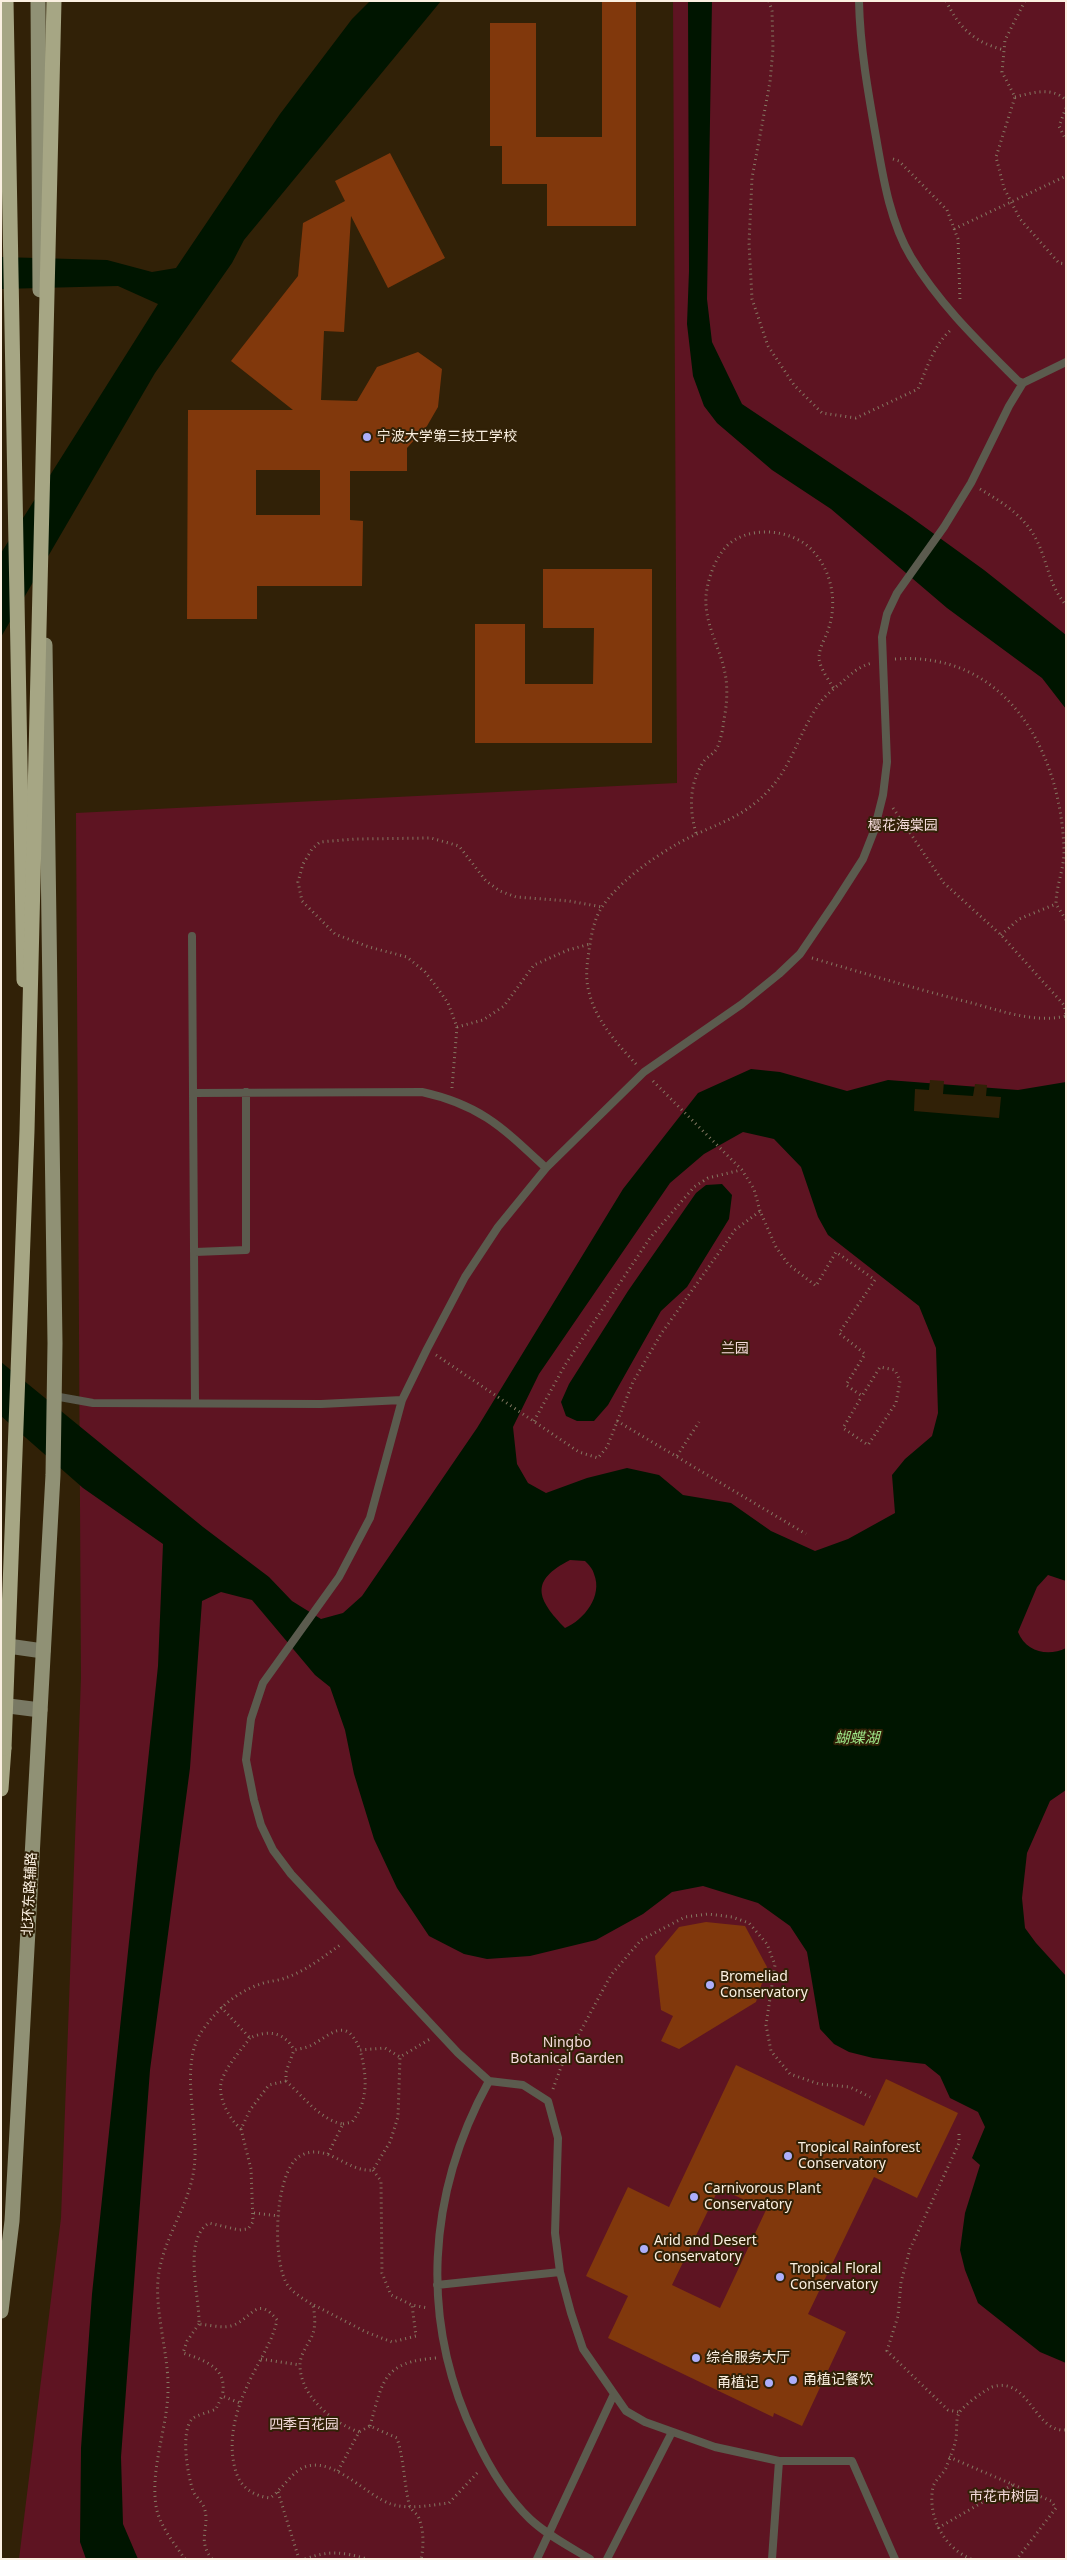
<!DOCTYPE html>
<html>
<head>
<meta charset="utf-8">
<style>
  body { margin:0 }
  #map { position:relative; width:1067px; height:2560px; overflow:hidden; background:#312107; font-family:"Noto Sans",sans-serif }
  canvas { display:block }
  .frame { position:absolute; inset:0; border:2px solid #fbf0e1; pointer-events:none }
</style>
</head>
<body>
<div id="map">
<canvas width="1067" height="2560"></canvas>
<div class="frame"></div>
</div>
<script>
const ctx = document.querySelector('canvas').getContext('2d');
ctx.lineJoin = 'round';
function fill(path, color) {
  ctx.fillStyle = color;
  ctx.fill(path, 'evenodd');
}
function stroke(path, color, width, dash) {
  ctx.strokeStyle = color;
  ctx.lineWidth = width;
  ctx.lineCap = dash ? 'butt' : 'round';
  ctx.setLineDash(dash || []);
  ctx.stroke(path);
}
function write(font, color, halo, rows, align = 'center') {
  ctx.font = font + ' "Noto Sans","Noto Sans SC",sans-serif';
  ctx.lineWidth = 4;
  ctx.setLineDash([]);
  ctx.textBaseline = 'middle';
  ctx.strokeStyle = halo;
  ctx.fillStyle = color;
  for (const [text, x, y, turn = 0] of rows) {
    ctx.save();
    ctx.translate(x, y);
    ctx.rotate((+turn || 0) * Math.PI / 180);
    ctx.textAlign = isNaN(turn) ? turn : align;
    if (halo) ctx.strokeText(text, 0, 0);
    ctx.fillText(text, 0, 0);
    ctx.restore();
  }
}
fill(new Path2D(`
  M 673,1 L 1066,1 L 1066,2559 L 19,2559 L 61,2218 L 81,1678 L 76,813 L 677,783 Z`), '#5e1422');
fill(new Path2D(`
  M 370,1 L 441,1 L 244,240 L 232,263 L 155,373 L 1,637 L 1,553 L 158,304 L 118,286 L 1,289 L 1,257 L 107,260 L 152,272 L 176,268 L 280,114 L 352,19 Z
  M 688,1 L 712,1 L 707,299 L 712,342 L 742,404 L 908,515 L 984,570 L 1066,635 L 1066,709 L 1042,678 L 947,608 L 831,509 L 772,470 L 717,423 L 704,406 L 693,376 L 687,324 L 689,271 Z
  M 751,1069 L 780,1072 L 847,1091 L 888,1080 L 1018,1090 L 1066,1082 L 1066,1581 L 1048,1575 L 1037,1587 L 1018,1632 C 1026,1652 1048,1657 1066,1648 L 1066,1790 L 1050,1801 L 1027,1853 L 1022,1898 L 1025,1928 L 1036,1943 L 1066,1976 L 1066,2363 L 1040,2352 L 978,2303 L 965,2270 L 960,2250 L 965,2213 L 980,2165 L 972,2158 L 985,2127 L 978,2112 L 950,2098 L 940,2076 L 925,2064 L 873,2058 L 849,2052 L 834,2044 L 820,2029 L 807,1952 L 790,1926 L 758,1903 L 703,1886 L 672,1892 L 643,1914 L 596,1940 L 530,1956 L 487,1959 L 464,1954 L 429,1936 L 397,1888 L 374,1839 L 354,1774 L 345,1730 L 330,1687 L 315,1675 L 252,1600 L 221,1592 L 202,1601 L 190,1768 L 150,2070 L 121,2457 L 123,2524 L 138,2559 L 86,2559 L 80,2542 L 81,2448 L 92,2294 L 158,1666 L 163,1544 L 83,1488 L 1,1416 L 1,1362 L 203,1527 L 269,1577 L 292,1601 L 321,1619 L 343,1613 L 362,1596 L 477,1428 L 623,1189 L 698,1093 ZM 743,1132 L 774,1139 L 801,1167 L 818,1217 L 828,1235 L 919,1306 L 936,1348 L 938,1413 L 932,1436 L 905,1459 L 892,1475 L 895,1513 L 848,1539 L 815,1551 L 771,1531 L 731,1503 L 683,1495 L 659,1475 L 627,1468 L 587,1478 L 546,1493 L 528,1483 L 517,1464 L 513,1427 L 539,1374 L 670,1183 L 704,1154 ZM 570,1560 L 585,1561 C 588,1564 593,1569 594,1574 C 603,1596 584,1620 565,1628 C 537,1599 529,1581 570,1560 Z
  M 722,1184 L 732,1195 L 729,1219 L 687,1287 L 661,1311 L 608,1405 L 594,1421 L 577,1421 L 566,1416 L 561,1402 L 569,1384 L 628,1291 L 696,1193 L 706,1185 Z`), '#001500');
fill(new Path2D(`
  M 930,1080 L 944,1081 L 943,1094 L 973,1096 L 975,1084 L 987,1085 L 986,1096 L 1001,1097 L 999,1118 L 914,1111 L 915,1089 L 929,1090 Z`), '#312107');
fill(new Path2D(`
  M 602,1 L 636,1 L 636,226 L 547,226 L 547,184 L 502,184 L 502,146 L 490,146 L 490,23 L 536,23 L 536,137 L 602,137 Z
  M 390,153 L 445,258 L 388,288 L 351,216 L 344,332 L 324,331 L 321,400 L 357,401 L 377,367 L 418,352 L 442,369 L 438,407 L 427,426 L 407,448 L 407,471 L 350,471 L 350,520 L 363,521 L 362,586 L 257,586 L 257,619 L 187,619 L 188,410 L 293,410 L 231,361 L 298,276 L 303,223 L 345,201 L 335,181 ZM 256,470 L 320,470 L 320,515 L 256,515 Z
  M 543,569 L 652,569 L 652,743 L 475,743 L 475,624 L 525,624 L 525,684 L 593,684 L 594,628 L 543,628 Z
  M 706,1922 L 745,1926 L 767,1967 L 756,2002 L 679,2049 L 661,2041 L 673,2016 L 661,2010 L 655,1956 L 679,1927 Z
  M 736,2065 L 864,2126 L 886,2079 L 958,2113 L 917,2198 L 874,2177 L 808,2314 L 846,2332 L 802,2426 L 774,2413 L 773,2417 L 608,2338 L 628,2296 L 586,2276 L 628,2187 L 669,2207 ZM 719,2188 L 766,2210 L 720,2308 L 672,2285 Z`), '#81380c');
stroke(new Path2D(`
  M 769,1 L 772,11 L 773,49 L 770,82 L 752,178 L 749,243 L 752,299 L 768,346 L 794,385 L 822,413 L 856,418 L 918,389 C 927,368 934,344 952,329
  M 946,1 C 960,29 974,42 1004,50
  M 1025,1 L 1005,40 L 1002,72 L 1015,97 L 996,157 L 1004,188 L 1020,219 L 1059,263 L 1066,264
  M 1015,97 C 1032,93 1051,86 1066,100
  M 1066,108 L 1059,126 L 1066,140
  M 893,159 L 899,161 L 947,210 L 958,239 L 960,301
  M 954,229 L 1066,176
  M 980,489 C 1003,503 1025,516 1037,541 C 1048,563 1049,586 1066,605
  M 895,659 C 1006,651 1060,750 1064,848 C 1065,867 1056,885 1056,904 L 1066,920
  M 893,808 L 944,883 L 1001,935 L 1064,1005 L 1066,1015
  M 696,833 C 689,809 689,783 704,761 C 708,756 714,754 717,748 C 721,740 723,728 724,719 C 727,705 728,687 725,673 C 720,646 701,619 707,589 C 709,576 716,558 725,548 C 745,525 790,528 811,549 C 832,570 838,603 828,630 C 825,639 819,648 819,658 C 820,669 829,680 834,689
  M 1001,935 L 1019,919 L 1056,904
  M 812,958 C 863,973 913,988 964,1001 C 997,1009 1032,1024 1066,1016
  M 457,1027 L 483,1020 L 504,1006 L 534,965 L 568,950 L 590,944
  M 636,1064 C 617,1044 595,1019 589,992 C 585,978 587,964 589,951 C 591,936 594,919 602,907 C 619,882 651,859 677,844 C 712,824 741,821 770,789 C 792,765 800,731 819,704 C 825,696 833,689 841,683 C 851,674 859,666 872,663
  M 653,1081 L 742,1170 L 754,1189 L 760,1211
  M 452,1088 L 457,1027 L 448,1003 L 436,986 L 425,972 L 407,957 L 369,947 L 335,934 L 302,901 L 298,882 L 303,864 L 312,849 L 320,842 L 355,839 L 431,838 L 459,846 L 486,881 L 500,891 L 516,897 L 569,901 L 602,907
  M 436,1355 L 579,1452 L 598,1458 L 607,1447 L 633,1382 L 661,1334 L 735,1230 L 760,1211 L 776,1247 L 788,1264 L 816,1286 L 836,1252 L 875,1280 L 839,1333 L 865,1354 L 846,1385 L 862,1396 L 880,1367 L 895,1370 L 900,1381 L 896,1403 L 868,1445 L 843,1428 L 862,1396
  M 534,1421 L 565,1365 L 650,1238 L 694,1187 L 708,1178 L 741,1170
  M 617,1421 L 806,1534
  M 677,1456 L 699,1422
  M 221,2007 L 250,2038 C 267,2030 284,2031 294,2050
  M 286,2081 L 269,2085 L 250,2110 L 241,2129 L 251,2169 L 253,2222 L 248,2229 L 239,2230 L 209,2223 C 182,2240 200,2297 199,2324 C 210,2325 224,2329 234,2325 C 253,2317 257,2295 277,2320 C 274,2335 268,2345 261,2359 C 242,2393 224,2433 236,2472 C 241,2488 254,2496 270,2498 C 283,2489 293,2469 308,2466 C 336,2459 367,2496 391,2504 C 409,2510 431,2505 449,2503 L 479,2471
  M 553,2089 L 561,2067 L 611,1975 L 641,1940 L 685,1917 L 708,1914 L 732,1917 L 749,1923 L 767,1944 L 775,1965 L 766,2025 L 771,2051 L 790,2074 L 819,2084 L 850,2087 L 870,2097
  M 343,2124 L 352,2122 C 369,2101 367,2075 360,2050 L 385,2048 L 400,2057 L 430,2039
  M 241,2129 C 228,2118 215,2093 223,2077 C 229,2063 241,2050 250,2038
  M 959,2134 L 959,2143 L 910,2249 L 901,2282 L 898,2316 L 887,2351 L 948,2410 L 959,2412
  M 328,2154 L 343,2124 C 320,2120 303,2096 286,2081 L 286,2072 L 294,2050 C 299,2049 305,2048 310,2046 C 330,2036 346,2014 360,2050
  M 373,2170 L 381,2181 L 382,2273 L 391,2295 L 412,2305 L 428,2308
  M 254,2213 L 279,2216
  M 314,2305 L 366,2332 L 392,2342 L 416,2336 L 412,2305
  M 199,2324 L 187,2341 L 183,2353 C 204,2360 229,2368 222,2396
  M 261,2359 L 300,2365
  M 370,2426 C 383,2380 383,2362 436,2358
  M 359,2432 C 333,2423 300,2396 300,2365 C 300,2354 308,2345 312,2336 C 316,2327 315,2315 313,2305 C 305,2300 295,2294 289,2287 C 271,2265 274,2171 300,2156 C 327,2141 347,2173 373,2170 L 390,2142 L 398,2117 L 400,2057
  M 949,2457 L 1051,2501 L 1056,2508 L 1017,2559
  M 338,2471 L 359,2432 L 370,2426 L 397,2438 C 404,2460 404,2482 409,2504 C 410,2509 415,2512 418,2516 C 424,2529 424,2546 421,2559
  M 278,2492 L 299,2559
  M 938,2528 L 1014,2484
  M 185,2559 C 174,2543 159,2525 156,2506 C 150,2465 169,2425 168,2385 C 168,2351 153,2305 159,2272 C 165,2236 189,2205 194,2169 C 200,2126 178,2066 202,2031 C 219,2007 238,1990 267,1982 C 273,1981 280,1980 285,1978 C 306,1971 323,1957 340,1945
  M 212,2559 C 196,2539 211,2527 204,2507 C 202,2502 196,2497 193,2491 C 188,2476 180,2433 192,2419 C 196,2415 210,2412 216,2409 L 222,2396 L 240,2403
  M 305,2559 C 330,2550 342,2552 367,2559
  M 971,2559 C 944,2548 927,2516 933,2487 C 935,2480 943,2474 946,2468 C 949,2460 953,2451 955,2443 C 958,2434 955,2420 959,2413 C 963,2406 985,2390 992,2387 C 1029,2375 1034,2433 1066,2430`), '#857862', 3, [1, 4]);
stroke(new Path2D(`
  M 859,1 C 860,47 868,92 876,137 C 883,177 890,222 911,257 C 940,305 979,342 1018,381 L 1023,383
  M 192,936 L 193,1093
  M 195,1252 L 246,1250 L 246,1092
  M 54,1396 L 93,1403 L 321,1404 L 402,1400
  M 195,1402 L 193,1093 L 422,1092 C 481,1105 503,1128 546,1168
  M 489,2081 C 427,2194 419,2320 475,2437 C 489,2467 506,2496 530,2519 C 547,2535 570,2547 590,2559
  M 437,2285 L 560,2272
  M 537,2559 L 614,2394
  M 607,2559 L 672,2432
  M 772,2559 L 779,2461
  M 895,2559 L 852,2461 L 779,2461 L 715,2447 L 645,2422 L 626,2411 L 583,2349 L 571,2313 L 560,2272 L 555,2233 L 558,2138 L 548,2101 L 523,2085 L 489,2081 L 458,2053 L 291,1874 L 273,1850 L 261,1825 L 254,1800 L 246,1760 L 251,1719 L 263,1683 L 339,1577 L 370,1518 L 402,1400 L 427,1349 L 465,1277 L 498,1227 L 546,1168 L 644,1072 L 742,1004 L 779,974 L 800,954 L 836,901 L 863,859 L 874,831 L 883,795 L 887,762 L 882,637 L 887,614 L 897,593 L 944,527 L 971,483 L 1009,406 L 1023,383 L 1066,362`), '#5b5b4e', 8);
stroke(new Path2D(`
  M 1,1645 L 43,1651
  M 1,1705 L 40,1710`), '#797964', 15);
stroke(new Path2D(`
  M 38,1 L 40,290
  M 1,2311 L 12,2221 L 53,1475 L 55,1343 L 45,645`), '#909175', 15);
stroke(new Path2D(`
  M 6,1 L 24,980
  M 1,1789 L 4,1748`), '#a6a684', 15);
stroke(new Path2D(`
  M 4,1748 L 27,1131 L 54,1`), '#a6a684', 15);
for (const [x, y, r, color] of [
  [367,437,5,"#adaffb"],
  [710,1985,5,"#adaffb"],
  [788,2156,5,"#adaffb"],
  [694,2197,5,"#adaffb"],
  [644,2249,5,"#adaffb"],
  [780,2277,5,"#adaffb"],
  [696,2358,5,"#adaffb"],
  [793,2380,5,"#adaffb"],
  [769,2383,5,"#adaffb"]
]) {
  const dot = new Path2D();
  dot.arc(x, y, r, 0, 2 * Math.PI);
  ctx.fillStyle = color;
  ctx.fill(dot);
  stroke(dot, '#312107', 2);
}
write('14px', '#fbf0e1', '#312107', [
  ["宁波大学第三技工学校",377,437],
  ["Bromeliad",720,1977],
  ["Conservatory",720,1993],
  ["Tropical Rainforest",798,2148],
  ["Conservatory",798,2164],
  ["Carnivorous Plant",704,2189],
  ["Conservatory",704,2205],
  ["Arid and Desert",654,2241],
  ["Conservatory",654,2257],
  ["Tropical Floral",790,2269],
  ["Conservatory",790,2285],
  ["综合服务大厅",706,2358],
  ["甬植记餐饮",803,2380],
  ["甬植记",759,2383,"right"]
], 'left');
write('14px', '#f5dbdc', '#312107', [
  ["樱花海棠园",903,826],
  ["兰园",735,1349],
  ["Ningbo",567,2043],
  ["Botanical Garden",567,2059],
  ["四季百花园",304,2425],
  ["市花市树园",1004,2497]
]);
write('14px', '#fbf0e1', '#312107', [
  ["北环东路辅路",30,1894,-87]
]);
write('italic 15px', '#9ee587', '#312107', [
  ["蝴蝶湖",857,1739]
]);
</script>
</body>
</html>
